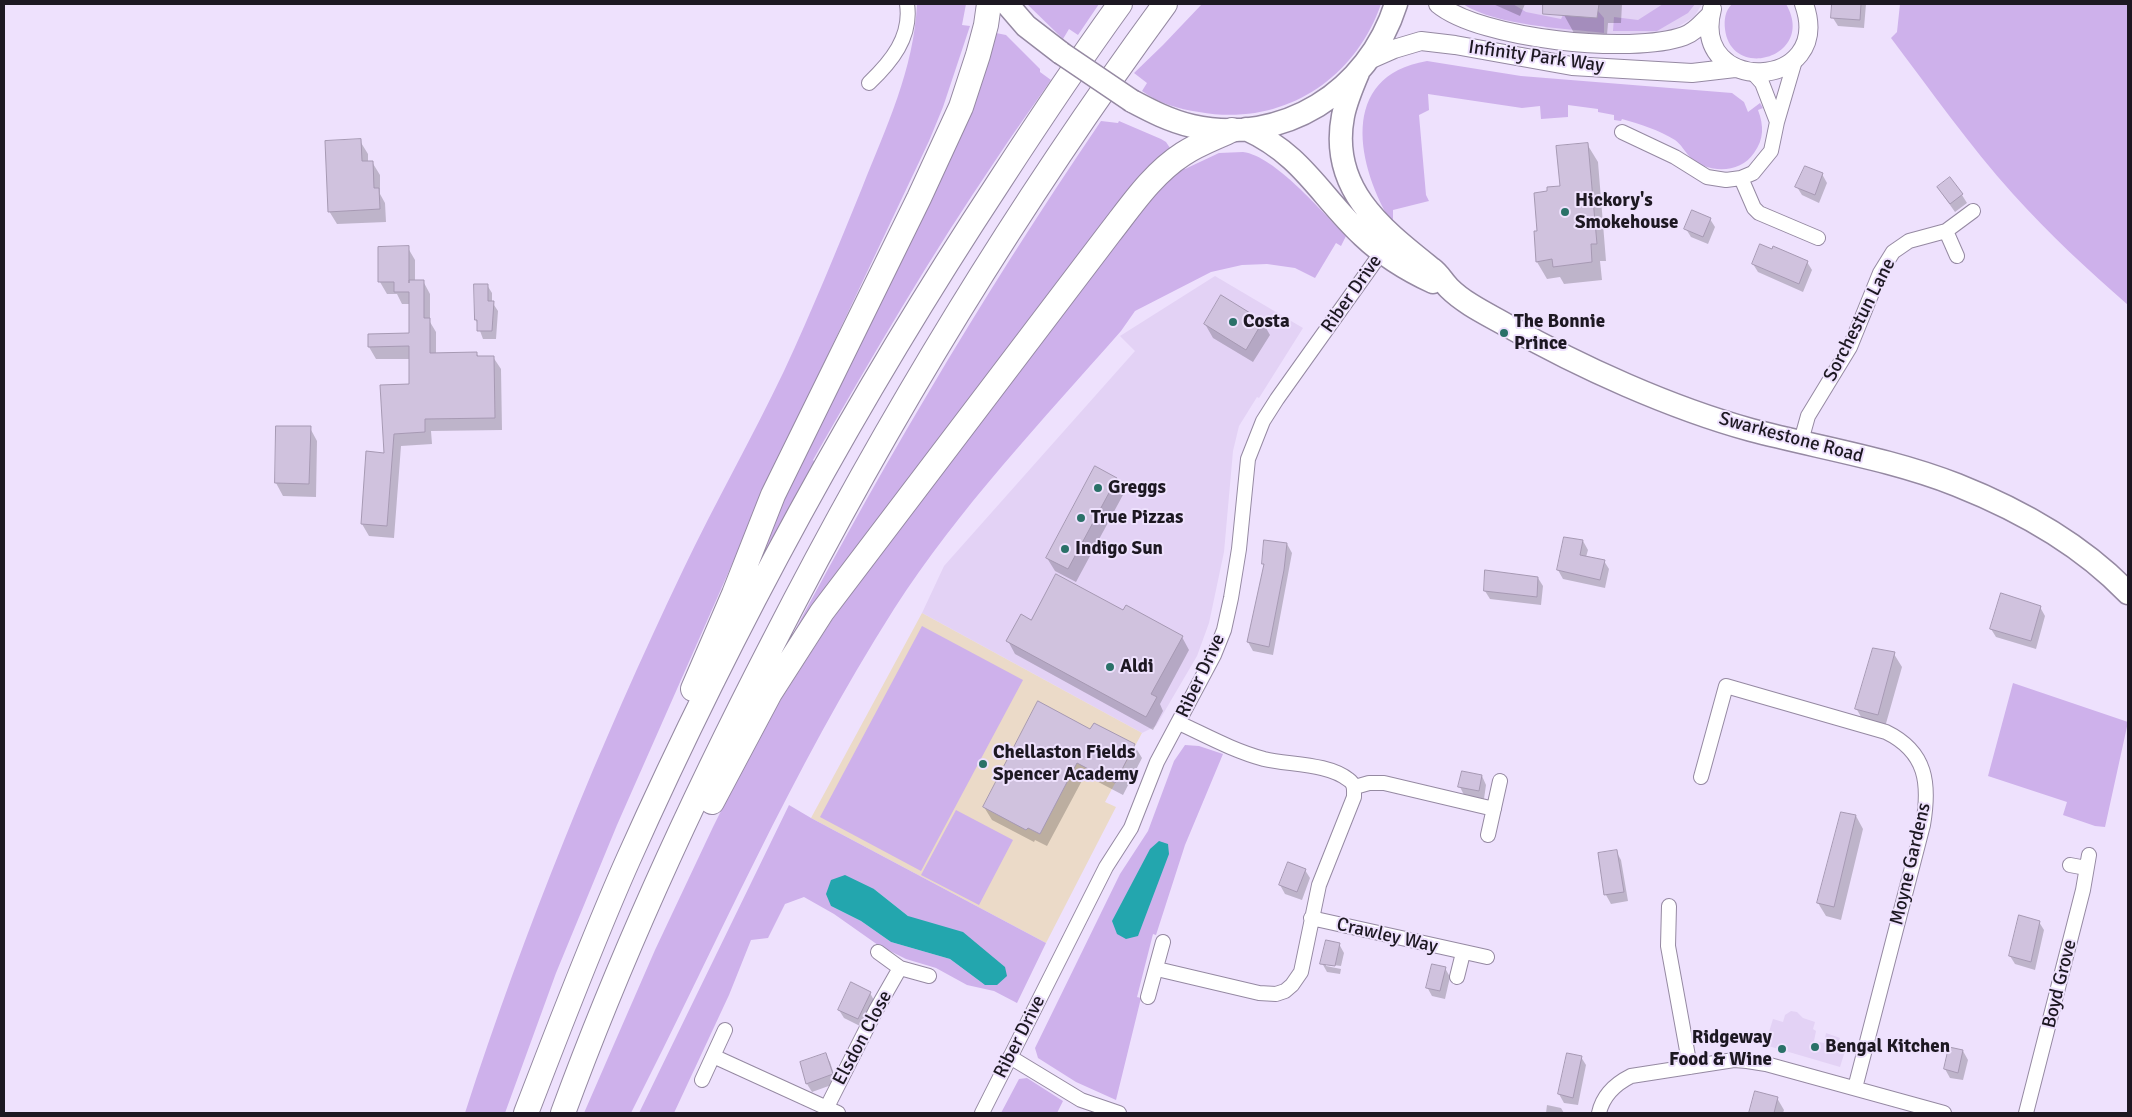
<!DOCTYPE html>
<html>
<head>
<meta charset="utf-8">
<style>
  body { margin:0 }
  #map { position:relative; width:2132px; height:1117px; overflow:hidden; background:#eee1fd; font-family:Signika,sans-serif }
  canvas { display:block }
  .frame { position:absolute; inset:0; border:5px solid #1d1822; pointer-events:none }
</style>
</head>
<body>
<div id="map">
<canvas width="2132" height="1117"></canvas>
<div class="frame"></div>
</div>
<script>
const ctx = document.querySelector('canvas').getContext('2d');
ctx.lineJoin = 'round';
function fill(path, color) {
  ctx.fillStyle = color;
  ctx.fill(path, 'evenodd');
}
function stroke(path, color, width, dash) {
  ctx.strokeStyle = color;
  ctx.lineWidth = width;
  ctx.lineCap = dash ? 'butt' : 'round';
  ctx.setLineDash(dash || []);
  ctx.stroke(path);
}
function write(font, color, halo, rows, align = 'center') {
  ctx.font = font + ' Signika,sans-serif';
  ctx.lineWidth = 4;
  ctx.setLineDash([]);
  ctx.textBaseline = 'middle';
  ctx.strokeStyle = halo;
  ctx.fillStyle = color;
  for (const [text, x, y, turn = 0] of rows) {
    ctx.save();
    ctx.translate(x, y);
    ctx.rotate((+turn || 0) * Math.PI / 180);
    ctx.textAlign = isNaN(turn) ? turn : align;
    if (halo) ctx.strokeText(text, 0, 0);
    ctx.fillText(text, 0, 0);
    ctx.restore();
  }
}
fill(new Path2D(`
  M 1513,4 L 1702,4 L 1694,17 L 1666,34 L 1632,40 L 1553,33 Z
  M 1215,276 L 1303,328 L 1259,398 L 1257,397 L 1239,426 L 1233,451 L 1224,552 L 1209,623 L 1197,656 L 1156,726 L 1142,733 L 922,613 L 944,566 L 1135,351 L 1120,336 Z
  M 1791,1011 L 1797,1012 L 1803,1018 L 1815,1022 L 1813,1029 L 1816,1031 L 1814,1041 L 1824,1043 L 1826,1033 L 1840,1038 L 1836,1048 L 1845,1051 L 1840,1067 L 1765,1045 L 1773,1019 L 1783,1022 L 1785,1015 Z`), '#e3d2f5');
fill(new Path2D(`
  M 922,613 L 1142,733 L 1105,802 L 1116,807 L 1046,943 L 811,818 Z`), '#ebdac8');
fill(new Path2D(`
  M 917,4 L 966,4 L 962,25 L 970,26 L 943,107 L 929,141 L 816,380 L 748,528 L 617,825 L 556,973 L 505,1113 L 465,1113 C 525,928 599,746 683,570 C 715,503 752,438 784,371 C 812,311 837,249 862,188 C 886,128 914,69 917,4 Z
  M 1027,4 L 1099,4 L 1078,35 L 1069,29 L 1063,39 Z
  M 1202,4 L 1381,4 C 1354,82 1280,127 1199,112 C 1178,109 1159,103 1142,91 L 1147,83 L 1134,73 L 1163,45 Z
  M 1463,4 L 1513,4 L 1526,12 L 1561,19 L 1563,15 L 1598,11 L 1604,18 L 1604,33 C 1563,28 1497,26 1463,4 Z
  M 1663,4 L 1695,4 L 1688,13 L 1657,31 L 1613,31 L 1614,17 L 1638,20 Z
  M 1732,4 L 1786,4 C 1817,57 1731,82 1725,29 C 1724,20 1725,11 1732,4 Z
  M 1900,4 L 2128,4 L 2128,305 C 2088,270 2049,234 2013,194 C 1969,145 1931,91 1891,38 L 1897,32 Z
  M 996,33 L 1006,35 L 1040,69 L 1040,72 L 1051,80 C 1033,106 1014,132 997,158 C 931,255 871,358 813,460 L 815,462 L 761,564 L 757,565 L 755,562 Z
  M 1427,61 L 1521,76 L 1732,93 L 1744,102 L 1748,112 L 1760,103 L 1763,108 L 1758,110 C 1764,126 1764,139 1754,153 C 1740,174 1708,174 1690,157 C 1685,152 1681,144 1675,140 C 1659,130 1640,124 1622,119 L 1621,121 L 1614,120 L 1614,115 L 1598,112 L 1598,109 L 1568,105 L 1568,117 L 1541,119 L 1540,106 L 1522,108 L 1428,94 L 1429,110 L 1419,115 L 1426,195 L 1429,201 L 1393,210 L 1393,225 C 1357,168 1337,76 1427,61 Z
  M 1101,121 L 1118,123 L 1119,121 L 1161,139 L 1166,142 L 1170,148 L 1142,177 L 770,678 C 870,486 979,300 1101,121 Z
  M 1243,152 C 1275,156 1322,212 1346,236 L 1341,246 L 1336,243 L 1315,278 L 1295,268 L 1267,264 L 1242,265 L 1211,272 L 1135,311 L 1121,331 C 1043,420 959,508 894,609 C 792,769 717,944 631,1113 L 584,1113 L 655,950 L 713,827 L 753,747 L 778,704 L 832,620 L 882,551 L 1113,246 L 1157,191 L 1176,174 L 1181,165 L 1185,169 L 1219,153 Z
  M 922,626 L 1023,680 L 921,871 L 820,817 Z
  M 2013,683 L 2128,722 L 2105,827 L 2095,826 L 2063,815 L 2067,802 L 1988,776 Z
  M 1185,745 L 1199,746 L 1223,754 L 1185,845 L 1156,935 L 1153,934 L 1137,997 L 1141,998 L 1116,1100 L 1076,1082 L 1038,1058 L 1035,1048 L 1120,874 L 1148,831 L 1174,761 Z
  M 789,805 L 811,818 L 1046,943 L 1017,1003 L 994,991 L 967,985 L 936,968 L 906,959 L 878,945 L 834,914 L 804,897 L 785,904 L 768,938 L 751,940 L 729,995 L 674,1113 L 639,1113 ZM 874,889 L 908,916 L 985,985 L 950,959 L 891,942 L 861,921 L 831,906 Z
  M 956,810 L 1013,840 L 979,905 L 921,875 Z
  M 1027,1078 L 1063,1101 L 1057,1113 L 1001,1113 L 1019,1079 Z`), '#ceb1eb');
fill(new Path2D(`
  M 1159,841 L 1168,844 L 1169,854 L 1138,936 L 1126,939 L 1117,934 L 1112,921 L 1150,849 Z
  M 845,875 L 874,889 L 908,916 L 963,932 L 1005,967 L 1007,976 L 997,985 L 985,985 L 950,959 L 891,942 L 861,921 L 831,906 L 826,894 L 831,880 Z`), '#23a6ae');
fill(new Path2D(`
  M 1493,4 L 1525,4 L 1520,16 Z
  M 1565,4 L 1622,4 L 1621,23 L 1608,23 L 1607,35 L 1574,33 L 1564,15 Z
  M 1834,4 L 1866,4 L 1864,28 L 1838,26 L 1833,18 Z
  M 360,141 L 368,154 L 368,162 L 372,162 L 380,175 L 380,194 L 385,203 L 386,222 L 337,224 L 329,211 Z
  M 1587,144 L 1598,162 L 1606,261 L 1600,261 L 1602,280 L 1564,284 L 1560,277 L 1547,279 L 1537,262 L 1539,232 L 1548,193 L 1561,187 Z
  M 1822,174 L 1827,183 L 1819,203 L 1802,195 L 1797,187 Z
  M 1938,188 L 1962,195 L 1967,203 L 1955,212 Z
  M 1710,219 L 1715,227 L 1708,244 L 1691,237 L 1686,229 Z
  M 408,248 L 415,260 L 415,281 L 423,281 L 430,294 L 430,322 L 436,332 L 436,354 L 476,353 L 479,357 L 493,357 L 501,369 L 502,430 L 431,431 L 432,444 L 401,446 L 394,538 L 369,536 L 362,524 L 410,385 L 410,359 L 376,359 L 369,347 L 410,334 L 410,304 L 402,304 L 397,294 L 387,294 L 380,282 Z
  M 1807,262 L 1812,270 L 1803,292 L 1758,272 L 1753,264 Z
  M 487,285 L 492,293 L 492,302 L 498,311 L 496,339 L 483,339 L 476,320 Z
  M 1262,321 L 1270,335 L 1253,362 L 1213,338 L 1205,324 Z
  M 277,427 L 310,428 L 317,441 L 316,497 L 283,496 L 276,483 Z
  M 1116,479 L 1124,493 L 1076,582 L 1055,571 L 1047,558 Z
  M 1583,541 L 1588,550 L 1586,557 L 1604,561 L 1609,569 L 1605,588 L 1563,579 L 1558,570 Z
  M 1287,544 L 1292,553 L 1273,655 L 1253,651 L 1248,642 L 1265,566 L 1263,564 Z
  M 1538,578 L 1543,586 L 1541,605 L 1490,599 L 1485,591 Z
  M 2040,607 L 2045,616 L 2036,649 L 1996,637 L 1991,629 Z
  M 1124,612 L 1182,637 L 1189,650 L 1160,704 L 1163,711 L 1153,730 L 1015,654 L 1008,641 L 1032,622 Z
  M 1894,654 L 1902,667 L 1885,727 L 1864,722 L 1856,708 Z
  M 1094,724 L 1134,745 L 1142,758 L 1123,795 L 1085,775 L 1047,846 L 1035,840 L 1034,842 L 992,820 L 984,807 L 1091,731 Z
  M 1482,776 L 1486,785 L 1484,799 L 1464,795 L 1460,787 Z
  M 1842,813 L 1856,816 L 1863,829 L 1841,920 L 1826,916 L 1818,903 Z
  M 1616,851 L 1621,860 L 1628,901 L 1611,904 L 1606,895 L 1599,854 Z
  M 1305,870 L 1310,878 L 1302,900 L 1285,894 L 1280,885 Z
  M 2039,922 L 2044,930 L 2035,970 L 2015,964 L 2010,956 Z
  M 1339,944 L 1344,953 L 1341,966 L 1326,964 L 1326,966 L 1341,969 L 1340,974 L 1327,972 L 1322,963 Z
  M 1445,968 L 1450,977 L 1445,999 L 1432,996 L 1427,987 Z
  M 870,993 L 875,1002 L 862,1027 L 844,1018 L 839,1010 Z
  M 1963,1051 L 1968,1060 L 1963,1080 L 1950,1078 L 1945,1069 Z
  M 825,1054 L 830,1062 L 837,1083 L 812,1092 L 807,1084 Z
  M 1581,1057 L 1586,1065 L 1578,1105 L 1564,1103 L 1559,1094 Z
  M 1756,1093 L 1777,1098 L 1784,1110 L 1783,1113 L 1751,1113 Z
  M 1547,1105 L 1561,1108 L 1564,1113 L 1546,1113 Z`), '#0003');
const building = new Path2D(`
  M 1543,4 L 1599,4 L 1597,18 L 1543,14 Z
  M 1832,4 L 1861,4 L 1860,20 L 1831,18 Z
  M 361,139 L 362,161 L 373,161 L 374,188 L 379,188 L 380,209 L 328,212 L 325,141 Z
  M 1588,143 L 1597,244 L 1591,244 L 1592,262 L 1553,267 L 1552,259 L 1536,262 L 1534,231 L 1537,231 L 1534,193 L 1547,191 L 1547,187 L 1560,186 L 1556,146 Z
  M 1805,166 L 1823,173 L 1815,195 L 1795,187 Z
  M 1950,177 L 1963,194 L 1950,204 L 1937,187 Z
  M 1692,210 L 1711,218 L 1703,237 L 1684,229 Z
  M 1760,244 L 1772,249 L 1773,246 L 1808,261 L 1799,284 L 1752,264 Z
  M 409,246 L 409,283 L 409,280 L 424,280 L 424,318 L 430,318 L 430,353 L 477,352 L 477,356 L 494,356 L 495,418 L 425,419 L 425,432 L 394,434 L 387,526 L 361,524 L 366,451 L 384,453 L 380,385 L 409,384 L 409,346 L 368,347 L 368,334 L 409,333 L 409,292 L 394,292 L 394,282 L 378,282 L 378,247 Z
  M 474,284 L 488,284 L 488,301 L 494,301 L 492,331 L 477,331 L 477,320 L 475,320 Z
  M 1221,295 L 1263,321 L 1246,350 L 1204,324 Z
  M 276,426 L 311,426 L 309,484 L 275,483 Z
  M 1095,466 L 1117,478 L 1068,569 L 1046,558 Z
  M 1564,537 L 1583,540 L 1580,555 L 1605,560 L 1600,580 L 1557,570 Z
  M 1264,540 L 1287,543 L 1284,570 L 1269,647 L 1247,642 L 1264,564 L 1262,564 Z
  M 1485,570 L 1538,577 L 1537,597 L 1484,591 Z
  M 1056,574 L 1123,610 L 1126,605 L 1183,636 L 1151,694 L 1157,697 L 1146,717 L 1006,641 L 1021,614 L 1031,620 Z
  M 2001,593 L 2041,606 L 2031,641 L 1990,629 Z
  M 1873,648 L 1895,652 L 1878,715 L 1855,709 Z
  M 1038,701 L 1090,729 L 1094,723 L 1135,744 L 1115,783 L 1077,763 L 1040,834 L 1028,828 L 1026,830 L 983,807 Z
  M 1462,771 L 1482,775 L 1479,791 L 1458,787 Z
  M 1841,812 L 1856,815 L 1834,907 L 1817,903 Z
  M 1617,850 L 1624,892 L 1604,895 L 1598,853 Z
  M 1288,862 L 1306,869 L 1297,892 L 1279,885 Z
  M 2019,915 L 2040,921 L 2031,962 L 2009,956 Z
  M 1326,940 L 1340,943 L 1335,966 L 1320,964 Z
  M 1432,964 L 1446,967 L 1440,991 L 1426,988 Z
  M 851,982 L 871,992 L 858,1019 L 838,1010 Z
  M 1949,1047 L 1963,1050 L 1958,1073 L 1944,1069 Z
  M 826,1053 L 833,1074 L 806,1084 L 800,1062 Z
  M 1567,1053 L 1582,1056 L 1573,1098 L 1558,1094 Z
  M 1755,1091 L 1778,1097 L 1774,1113 L 1749,1113 Z`);
fill(building, '#d0c2de');
stroke(building, '#a699b3', 1);
const minor = new Path2D(`
  M 1753,73 L 1762,83 L 1777,122
  M 869,83 C 891,62 912,37 907,4
  M 1622,132 L 1675,157 L 1707,177 L 1726,180 L 1741,178 L 1753,173 L 1771,151 L 1777,122 L 1796,57
  M 1741,178 L 1754,208 L 1759,213 L 1818,238
  M 1946,231 L 1957,256
  M 1801,441 L 1808,416 L 1850,347 L 1880,273 L 1893,252 L 1909,241 L 1946,231 L 1973,211
  M 1701,777 L 1726,686 L 1886,732 C 1927,752 1930,784 1923,825 L 1855,1088
  M 1355,787 L 1369,783 L 1384,783 L 1494,809
  M 1488,835 L 1500,781
  M 2070,865 L 2086,868
  M 1669,906 L 1668,946 L 1690,1067
  M 1311,918 L 1487,957
  M 878,952 L 900,968 L 929,976
  M 1157,969 L 1259,993 L 1276,994 L 1285,991 L 1292,985 L 1301,972 L 1319,885 L 1354,797 C 1354,790 1355,784 1349,780 C 1328,763 1289,765 1264,759 C 1234,751 1207,736 1179,723
  M 1457,977 L 1463,953
  M 1148,997 L 1163,942
  M 713,1056 L 838,1113
  M 1010,1057 L 1081,1100 L 1119,1113
  M 702,1080 L 725,1030
  M 827,1107 L 876,1010 L 900,968
  M 982,1113 L 1106,867 L 1131,828 L 1157,762 L 1214,655 L 1224,630 L 1231,598 L 1239,549 L 1248,459 L 1263,421 L 1277,399 L 1386,246
  M 1599,1113 C 1603,1095 1615,1084 1631,1076 L 1734,1060 L 1747,1061 L 1766,1064 L 1944,1113
  M 2026,1113 L 2083,890 L 2089,855`);
const tertiary = new Path2D(`
  M 1438,4 C 1480,39 1632,55 1684,36 C 1695,32 1702,23 1710,15
  M 1712,9 C 1689,96 1835,92 1804,4
  M 1369,60 L 1394,49 L 1421,41 L 1455,45 L 1572,66 L 1692,73 L 1735,68`);
const primary = new Path2D(`
  M 1007,4 L 1026,26 L 1061,53
  M 1358,73 C 1352,87 1346,101 1343,116 C 1329,189 1382,229 1432,269 C 1439,274 1443,282 1449,288 C 1465,304 1489,315 1508,326 C 1580,367 1671,408 1751,430 C 1820,448 1891,459 1957,485 C 2020,510 2081,544 2128,593
  M 1132,101 C 1151,111 1170,121 1192,126 C 1283,146 1368,92 1396,4
  M 1246,129 C 1303,155 1320,196 1363,236 C 1383,255 1407,270 1433,282`);
const trunk = new Path2D(`
  M 693,689 L 734,594 L 773,495 L 919,198 L 961,107 L 978,55 L 986,25 L 989,4
  M 712,802 L 770,693 L 822,612 L 1109,234 C 1131,206 1152,174 1183,154 C 1198,144 1215,138 1232,130
  M 526,1113 C 559,1028 591,943 628,860 C 733,625 857,398 999,182 C 1038,122 1078,62 1120,4
  M 563,1113 C 622,952 694,796 773,643 C 887,420 1017,206 1165,4`);
stroke(minor, '#9589a2', 16);
stroke(tertiary, '#9589a2', 20);
stroke(primary, '#9589a2', 25);
stroke(trunk, '#9589a2', 26);
stroke(minor, '#fff', 14);
stroke(tertiary, '#fff', 18);
stroke(primary, '#fff', 22);
stroke(trunk, '#fff', 24);
const primaryBridge = new Path2D(`
  M 1061,53 L 1132,101`);
stroke(primaryBridge, '#9589a2', 25, []);
stroke(primaryBridge, '#fff', 22);
for (const [x, y, r, color] of [
  [1565,212,5,"#2a7168"],
  [1233,322,5,"#2a7168"],
  [1504,333,5,"#2a7168"],
  [1098,488,5,"#2a7168"],
  [1081,518,5,"#2a7168"],
  [1065,549,5,"#2a7168"],
  [1110,667,5,"#2a7168"],
  [983,764,5,"#2a7168"],
  [1815,1047,5,"#2a7168"],
  [1782,1049,5,"#2a7168"]
]) {
  const dot = new Path2D();
  dot.arc(x, y, r, 0, 2 * Math.PI);
  ctx.fillStyle = color;
  ctx.fill(dot);
  stroke(dot, '#eee1fd', 2);
}
write('19px', '#1d1822', '#eee1fd', [
  ["Infinity Park Way",1536,57,8],
  ["Riber Drive",1352,294,-55],
  ["Sorchestun Lane",1860,320,-63],
  ["Swarkestone Road",1791,438,15],
  ["Riber Drive",1201,676,-65],
  ["Moyne Gardens",1911,864,-77],
  ["Crawley Way",1387,936,13],
  ["Boyd Grove",2060,984,-76],
  ["Riber Drive",1020,1037,-63],
  ["Elsdon Close",863,1038,-62]
]);
write('bold 19px', '#1d1822', '#eee1fd', [
  ["Hickory's",1575,201],
  ["Smokehouse",1575,223],
  ["Costa",1243,322],
  ["The Bonnie",1514,322],
  ["Prince",1514,344],
  ["Greggs",1108,488],
  ["True Pizzas",1091,518],
  ["Indigo Sun",1075,549],
  ["Aldi",1120,667],
  ["Chellaston Fields",993,753],
  ["Spencer Academy",993,775],
  ["Ridgeway",1772,1038,"right"],
  ["Food & Wine",1772,1060,"right"],
  ["Bengal Kitchen",1825,1047]
], 'left');
</script>
</body>
</html>
